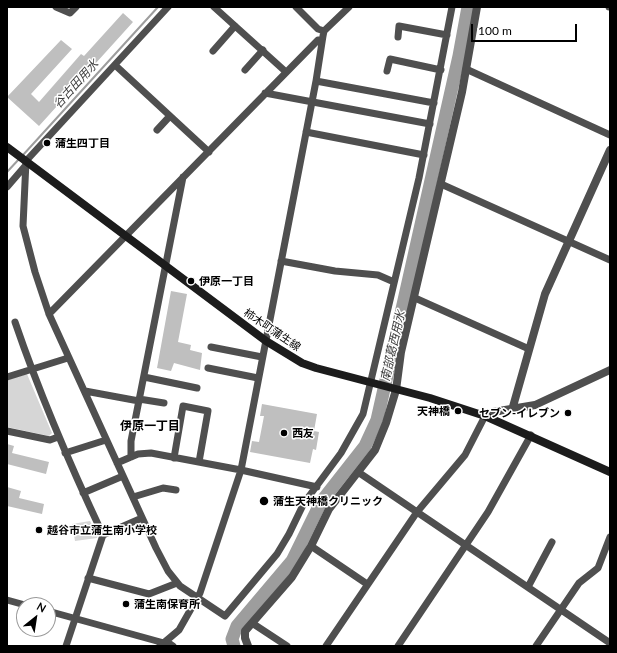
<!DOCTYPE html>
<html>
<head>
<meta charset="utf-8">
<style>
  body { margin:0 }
  #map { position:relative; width:617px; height:653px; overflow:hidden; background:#fff; font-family:Lato,sans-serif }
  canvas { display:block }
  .frame { position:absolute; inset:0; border:8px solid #000; pointer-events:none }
  .north { position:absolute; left:16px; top:597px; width:40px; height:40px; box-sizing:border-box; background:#fff; border:1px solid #999; border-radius:50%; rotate:30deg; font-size:11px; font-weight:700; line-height:16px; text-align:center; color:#000 }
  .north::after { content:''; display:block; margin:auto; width:14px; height:18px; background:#000; clip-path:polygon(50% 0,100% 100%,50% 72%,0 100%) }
  .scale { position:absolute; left:471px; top:24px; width:106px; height:18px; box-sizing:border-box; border:2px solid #000; border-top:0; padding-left:5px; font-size:12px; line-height:14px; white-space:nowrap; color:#000; -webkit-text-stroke:3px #fff; paint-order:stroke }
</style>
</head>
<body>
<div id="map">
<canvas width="617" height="653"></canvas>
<div class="frame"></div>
<div class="north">N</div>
<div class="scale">100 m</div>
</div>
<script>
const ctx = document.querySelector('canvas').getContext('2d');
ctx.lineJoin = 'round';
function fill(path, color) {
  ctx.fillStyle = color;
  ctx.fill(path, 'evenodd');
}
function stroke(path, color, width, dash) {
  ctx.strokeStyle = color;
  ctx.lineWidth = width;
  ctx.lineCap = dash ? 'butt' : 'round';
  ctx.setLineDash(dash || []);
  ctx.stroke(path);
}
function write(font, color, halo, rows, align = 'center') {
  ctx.font = font + ' Lato,"Noto Sans JP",sans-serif';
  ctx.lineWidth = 3;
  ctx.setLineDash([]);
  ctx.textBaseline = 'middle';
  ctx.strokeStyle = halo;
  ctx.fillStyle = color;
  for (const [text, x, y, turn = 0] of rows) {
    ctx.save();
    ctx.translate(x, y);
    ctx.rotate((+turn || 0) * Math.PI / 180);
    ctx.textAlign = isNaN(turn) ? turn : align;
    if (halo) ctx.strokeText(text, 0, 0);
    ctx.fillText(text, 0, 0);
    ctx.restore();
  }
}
fill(new Path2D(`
  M 27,374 L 52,433 L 49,436 L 7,427 L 7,380 Z
  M 90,521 L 98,535 L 97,538 L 75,541 L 72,524 Z`), '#d6d6d6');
stroke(new Path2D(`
  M 23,155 L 158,7
  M 7,172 L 20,158`), '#9d9d9d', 2);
stroke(new Path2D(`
  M 234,646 L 232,639 L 237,626 L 292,561 L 321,502 L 365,446 L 377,420 L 459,56 L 468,7`), '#9d9d9d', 13);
fill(new Path2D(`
  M 123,13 L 133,22 L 39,126 L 7,97 L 61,40 L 72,49 L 31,94 L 39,102 L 81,54 L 84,56 Z
  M 171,291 L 187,294 L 178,342 L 191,345 L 190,350 L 202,353 L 200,370 L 174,363 L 171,371 L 157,368 Z
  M 262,404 L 317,414 L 314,431 L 319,432 L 316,450 L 313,449 L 310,463 L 250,452 L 252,441 L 259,442 L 264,416 L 260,416 Z
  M 7,444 L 14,446 L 12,453 L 49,462 L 46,474 L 7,464 Z
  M 7,487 L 21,491 L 19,498 L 44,504 L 42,514 L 7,506 Z`), '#bfbfbf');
stroke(new Path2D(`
  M 56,7 L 70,13 L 76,7
  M 168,7 L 26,161 L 23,226 L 35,272 L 49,314 L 156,548 L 168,571 L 180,586 L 225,616 L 277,554 L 289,534 L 304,503 L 341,453 L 363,414 L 419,178 L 452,7
  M 214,7 L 286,72
  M 296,7 L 318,29 L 324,31
  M 609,7 L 610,7
  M 398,37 L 399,26 L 447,35
  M 213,51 L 235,26
  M 115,65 L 209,152
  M 466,69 L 610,135
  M 245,70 L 263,50
  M 387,71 L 390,59 L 441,70
  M 316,81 L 434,103
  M 265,93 L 430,124
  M 157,130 L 170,116
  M 306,132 L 424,155
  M 441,184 L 610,260
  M 7,187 L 26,165
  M 281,261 L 335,271 L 378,275 L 394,282
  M 415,298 L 529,349
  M 49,314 L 318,40 L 322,40
  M 15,322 C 40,395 70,465 103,535 L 66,646
  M 211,347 L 262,357
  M 208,368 L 258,378
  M 7,377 L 68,358
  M 144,377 L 197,388
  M 85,391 L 139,401
  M 139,399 L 164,403
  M 7,431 L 50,440 L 58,437
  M 65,453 L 106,440
  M 131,457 L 131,441 L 183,177
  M 174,458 L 183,406 L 208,411 L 199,462
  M 117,463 L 138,454 L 151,453 L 241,470 L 317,487
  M 358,472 L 610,643
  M 83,493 L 123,476
  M 133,497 L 163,488 L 176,490
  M 103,535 L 142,518
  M 311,546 L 367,584
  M 88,578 L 149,594 L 177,583
  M 528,587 L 552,542
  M 7,600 L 25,605
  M 48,611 L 164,643
  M 252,623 L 287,646
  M 166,641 L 173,646
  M 160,646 L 179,630 L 200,593 L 241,470 L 316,81 L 323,36 L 324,31 L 349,7
  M 326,646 L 417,512 L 465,455 L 485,416
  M 398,646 L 488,512 L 531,435
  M 536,646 L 579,583 L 598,568 L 610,537`), '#4f4f4f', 7);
stroke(new Path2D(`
  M 512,410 L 545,294 L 610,150
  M 485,416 L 493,412 L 535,405 L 610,370
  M 248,646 L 245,638 L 245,631 L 292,577 L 311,546 L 329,509 L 375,450 L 386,423 L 396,390 L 401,352 L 462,92 L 477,7`), '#4f4f4f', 8);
stroke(new Path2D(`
  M 7,147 L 266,341 L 302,363 L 316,368 L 430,398 L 485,416 L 610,472`), '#1c1c1c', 8);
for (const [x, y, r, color] of [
  [47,143,4,"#000"],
  [191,281,4,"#000"],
  [458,411,4,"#000"],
  [568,413,4,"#000"],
  [284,433,4,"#000"],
  [264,501,5,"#000"],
  [39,530,4,"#000"],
  [126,604,4,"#000"]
]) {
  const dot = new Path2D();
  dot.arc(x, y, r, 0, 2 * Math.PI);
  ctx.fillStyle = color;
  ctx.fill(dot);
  stroke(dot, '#fff', 1.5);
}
write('bold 11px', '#000', '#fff', [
  ["蒲生四丁目",55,143],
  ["伊原一丁目",199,281],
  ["天神橋",450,411,"right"],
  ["セブン-イレブン",560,413,"right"],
  ["西友",292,433],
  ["蒲生天神橋クリニック",273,501],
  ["越谷市立蒲生南小学校",47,530],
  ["蒲生南保育所",134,604]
], 'left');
write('11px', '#000', '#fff', [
  ["柿木町蒲生線",272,330,34]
]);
write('italic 12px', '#3e3e3e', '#fff', [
  ["谷古田用水",76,84,-48],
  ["南部葛西用水",393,346,-77]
]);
write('bold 12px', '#000', '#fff', [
  ["伊原一丁目",150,426]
]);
</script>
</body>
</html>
